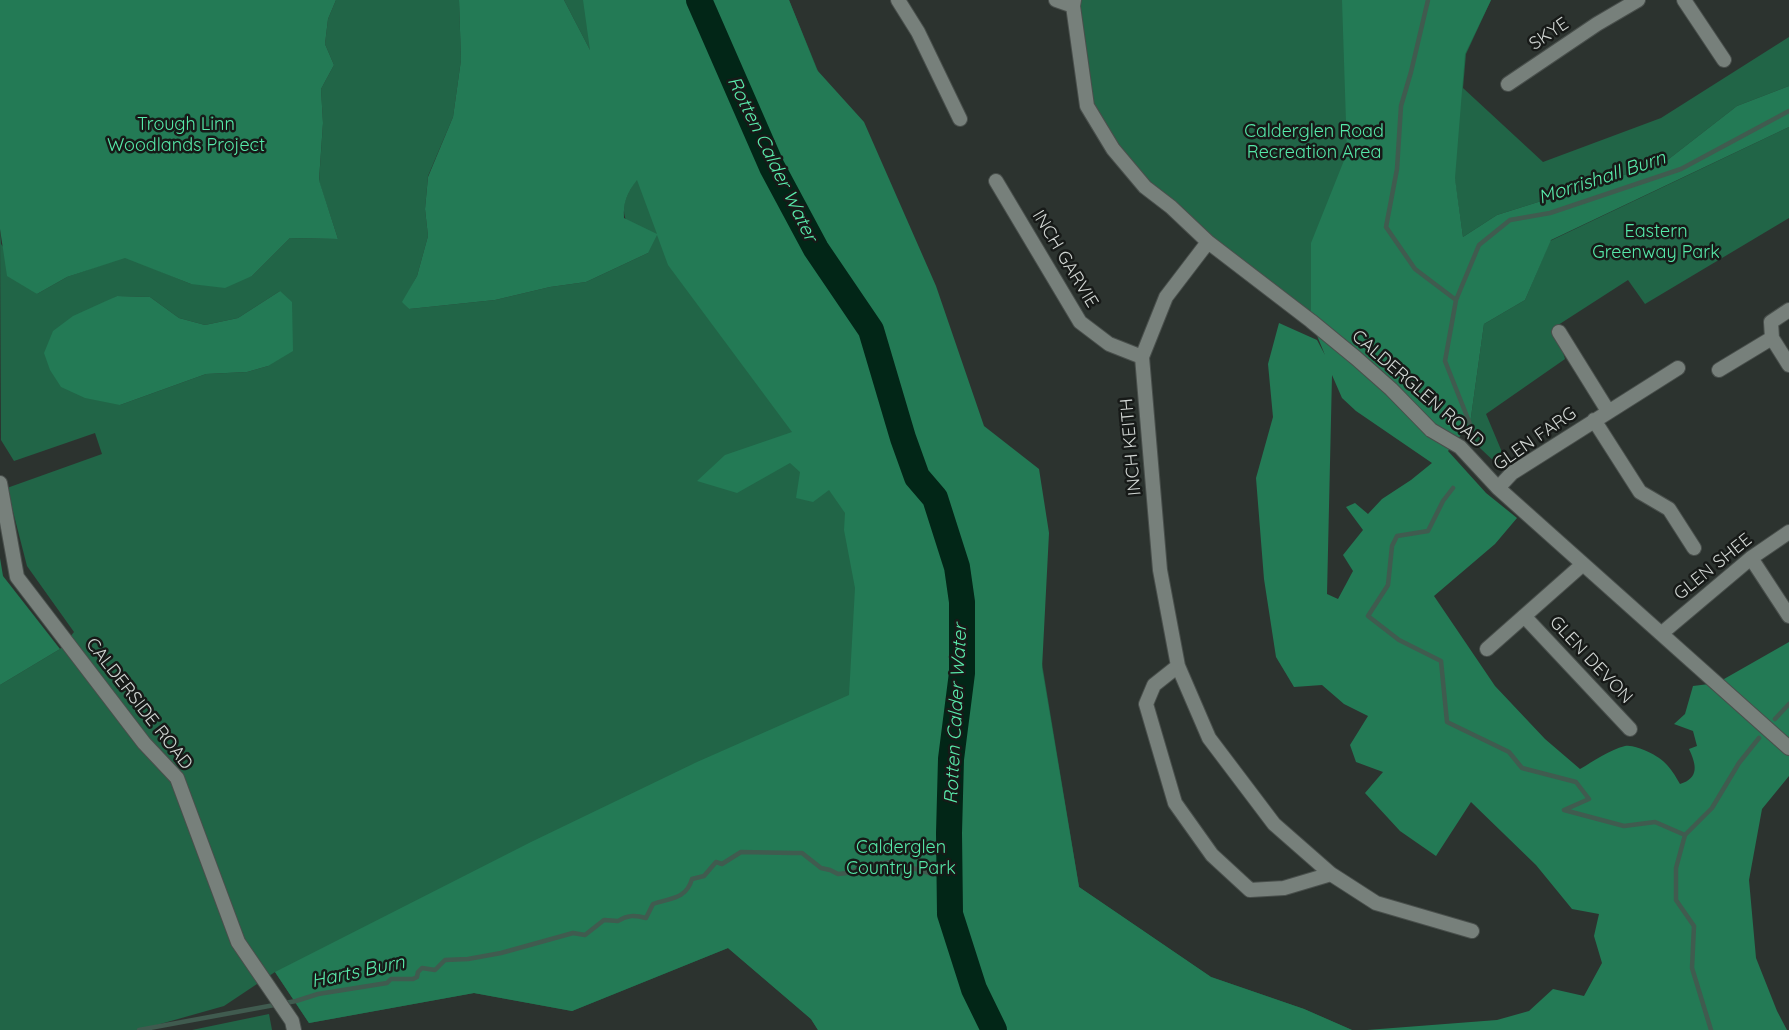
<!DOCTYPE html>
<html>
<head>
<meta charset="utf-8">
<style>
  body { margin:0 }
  canvas { display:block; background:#2c332f }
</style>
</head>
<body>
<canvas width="1789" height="1030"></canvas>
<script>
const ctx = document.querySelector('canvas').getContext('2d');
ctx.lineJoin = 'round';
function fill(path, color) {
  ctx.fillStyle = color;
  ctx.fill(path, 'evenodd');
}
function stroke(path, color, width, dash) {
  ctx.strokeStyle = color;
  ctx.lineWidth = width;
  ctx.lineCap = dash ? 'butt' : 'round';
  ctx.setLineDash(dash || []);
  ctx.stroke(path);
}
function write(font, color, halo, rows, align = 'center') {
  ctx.font = font + ' Quicksand,sans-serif';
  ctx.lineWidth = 5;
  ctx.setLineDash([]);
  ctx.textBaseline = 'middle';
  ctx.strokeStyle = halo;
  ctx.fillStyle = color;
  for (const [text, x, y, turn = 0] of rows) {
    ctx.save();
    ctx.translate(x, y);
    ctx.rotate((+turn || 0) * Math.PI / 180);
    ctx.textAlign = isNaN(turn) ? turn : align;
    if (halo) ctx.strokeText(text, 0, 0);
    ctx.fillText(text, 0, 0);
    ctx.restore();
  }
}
fill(new Path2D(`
  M 336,0 L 459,0 L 461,60 L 453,117 L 428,176 L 425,209 L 428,236 L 417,276 L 403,302 L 409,309 L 495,300 L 550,287 L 586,282 L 648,253 C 627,223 612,214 637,179 L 591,52 L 564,0 L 789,0 L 1030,591 L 1079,887 L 1211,977 L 1304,1009 L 1352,1030 L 818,1030 L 811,1019 L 728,948 L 572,1011 L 474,993 L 309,1023 L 275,972 L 224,1006 L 139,1030 L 0,1030 L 0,685 L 60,649 L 74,632 L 27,566 L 7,488 L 102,454 L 95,433 L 14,461 L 1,440 L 0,229 L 1,244 L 37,294 L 67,277 L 125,257 L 191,284 L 252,276 L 290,238 L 338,239 L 319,181 L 323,123 L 321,89 L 334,65 L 325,44 L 328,19 ZM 280,291 L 268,366 L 247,372 L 206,374 L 120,405 L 98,306 L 117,296 L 150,297 L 179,318 L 205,325 L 238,318 Z
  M 1074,0 L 1491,0 L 1466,54 L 1463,88 L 1543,162 L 1661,118 L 1789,37 L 1789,86 L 1737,106 L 1665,162 L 1497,215 L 1463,237 L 1455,180 L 1391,389 L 1145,187 L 1087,106 Z
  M 1789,127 L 1789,218 L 1645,304 L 1628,280 L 1555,327 L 1565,359 L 1486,414 L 1507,464 L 1499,466 L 1463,432 L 1470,424 L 1484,324 L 1525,300 L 1550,241 Z
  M 269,1014 L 272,1030 L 192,1030 Z`), '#216547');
fill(new Path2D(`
  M 0,0 L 336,0 L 328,19 L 325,44 L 334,65 L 321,89 L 323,123 L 319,180 L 338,239 L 290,238 L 252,276 L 225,288 L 191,284 L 125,258 L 67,277 L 37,294 L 7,276 L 0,229 Z
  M 459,0 L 564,0 L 590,50 L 583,0 L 789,0 L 817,70 L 864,122 L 936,286 L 984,426 L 1039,469 L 1049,533 L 1042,668 L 1079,887 L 1211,977 L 1304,1009 L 1352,1030 L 818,1030 L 811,1019 L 728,948 L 572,1011 L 474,993 L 309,1023 L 275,972 L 531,842 L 697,762 L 849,695 L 855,588 L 844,530 L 845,513 L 829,490 L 813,502 L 796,498 L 800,472 L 790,463 L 737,493 L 697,481 L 725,455 L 792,432 L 668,265 L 657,235 L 648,253 L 586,282 L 550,287 L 495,300 L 409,309 L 402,302 L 417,276 L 428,236 L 425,209 L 428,177 L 453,117 L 461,60 ZM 637,180 L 657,234 L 624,218 C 623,203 627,193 637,180 Z
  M 1342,0 L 1491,0 L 1465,54 L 1455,178 L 1463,237 L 1497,215 L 1665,162 L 1737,106 L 1789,86 L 1789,127 L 1551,240 L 1525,300 L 1484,324 L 1470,424 L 1448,451 L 1486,493 L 1517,518 L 1495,544 L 1434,596 L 1495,686 L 1545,739 L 1580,769 C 1594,761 1609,750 1625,746 C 1632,745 1638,748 1644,750 C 1663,758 1670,766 1680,784 C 1700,778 1696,764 1689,749 L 1697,746 L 1693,731 L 1674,724 L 1685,714 L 1693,686 L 1717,683 L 1789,642 L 1789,776 L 1762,809 L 1749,880 L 1756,958 L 1777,1011 L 1787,1030 L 1367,1030 L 1497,1020 L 1529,1011 L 1553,989 L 1584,996 L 1602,963 L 1594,936 L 1599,914 L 1572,909 L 1536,865 L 1471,802 L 1436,856 L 1400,831 L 1365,793 L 1383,772 L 1356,762 L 1350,745 L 1368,716 L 1344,704 L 1322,685 L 1294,687 L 1276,657 L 1264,579 L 1256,478 L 1273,417 L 1268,364 L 1279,323 L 1317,340 L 1325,355 L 1311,321 L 1311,243 L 1347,153 ZM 1332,375 L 1342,398 L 1356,411 L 1432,463 L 1411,480 L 1382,499 L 1368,514 L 1355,503 L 1346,507 L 1363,530 L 1343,555 L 1353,571 L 1338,599 L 1327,594 Z
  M 280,291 L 292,302 L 293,351 L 268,366 L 247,372 L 206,374 L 120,405 L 85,398 L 61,387 L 50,370 L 44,353 L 53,331 L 73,316 L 117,296 L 150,297 L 179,318 L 205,325 L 238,318 Z
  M 0,558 L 3,576 L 60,649 L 0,685 Z`), '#237a55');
stroke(new Path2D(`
  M 1428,0 L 1411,72 L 1401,106 L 1397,169 L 1386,227 L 1415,269 L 1456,300 L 1445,361 L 1470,424
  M 1456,300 L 1479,245 L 1510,220 L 1550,213 L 1681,169 L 1789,111
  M 1453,488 L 1443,501 L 1428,531 L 1397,536 L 1392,546 L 1388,585 L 1368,616 L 1399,640 L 1441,661 L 1447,722 L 1509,752 L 1522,768 L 1576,782 L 1589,799 L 1564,810 L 1624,826 L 1655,822 L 1685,835 L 1676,868 L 1676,900 L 1694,926 L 1692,968 L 1711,1030
  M 1775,719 L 1789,704
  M 1685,835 L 1712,808 L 1739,763 L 1759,738
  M 139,1030 L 296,1001 L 318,994 L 387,983 L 391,979 L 413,979 L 417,977 L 418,972 L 422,968 L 435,970 L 445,960 L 468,959 L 501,953 L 573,933 L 585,935 L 604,920 L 618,921 C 627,915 635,915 646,918 L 653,904 C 669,898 686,900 692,879 L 704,876 L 716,862 L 722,864 L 741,852 L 793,853 L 802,853 L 821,868 L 830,870 L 838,874 L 847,873 L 875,864 L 893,862 L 929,873 L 949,871`), '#405b4f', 4.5);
stroke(new Path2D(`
  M 699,0 L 772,167 L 816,249 L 871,330 L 903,438 L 917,477 L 935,498 L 957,567 L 962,602 L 962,673 L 951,759 L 949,833 L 950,914 L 974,989 L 994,1030`), '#022617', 26);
const minor = new Path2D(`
  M 898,0 L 918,32 L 960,119
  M 1056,0 L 1073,6
  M 1074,0 L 1073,6 L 1087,106 L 1113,149 L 1145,187 L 1171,207 L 1208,242 L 1311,321 L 1356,358 L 1391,389 L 1431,430 L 1460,447 L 1498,488 L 1789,748
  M 1684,0 L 1724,60
  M 1508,84 L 1597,24 L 1638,0
  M 996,181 L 1080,322 L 1109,344 L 1142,357
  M 1208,242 L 1166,297 L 1142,357 L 1160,570 L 1178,666 L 1209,738 L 1274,824 L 1331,874 L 1376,903 L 1472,931
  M 1789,310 L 1771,322 L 1772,338 L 1789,365
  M 1559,332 L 1608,411
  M 1719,370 L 1772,338
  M 1594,420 L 1640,492 L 1669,509 L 1694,548
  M 0,483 L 17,577 L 144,743 L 177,778 L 238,942 L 292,1021 L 294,1030
  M 1498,488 L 1512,473 L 1678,368
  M 1751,558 L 1789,616
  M 1524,616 L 1630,729
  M 1662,633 L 1751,558 L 1789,532
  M 1487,649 L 1582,565
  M 1178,666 L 1154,685 L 1146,704 L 1175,803 L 1212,855 L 1250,890 L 1284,888 L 1331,874`);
stroke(minor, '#494f4c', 16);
stroke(minor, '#77807b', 14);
write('18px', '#d1d6d3', '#171a18', [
  ["SKYE",1549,34,-34],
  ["INCH GARVIE",1065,259,59],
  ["CALDERGLEN ROAD",1418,389,41],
  ["GLEN FARG",1535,439,-35],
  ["INCH KEITH",1131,447,-95],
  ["GLEN SHEE",1713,567,-39],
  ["GLEN DEVON",1591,660,47],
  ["CALDERSIDE ROAD",139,704,52]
]);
write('18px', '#56e9a9', '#171a18', [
  ["Trough Linn",186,125],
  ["Woodlands Project",186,146],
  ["Calderglen Road",1314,132],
  ["Recreation Area",1314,153],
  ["Eastern",1656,232],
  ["Greenway Park",1656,253],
  ["Calderglen",901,848],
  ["Country Park",901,869]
]);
write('italic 19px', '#5aedad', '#171a18', [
  ["Rotten Calder Water",772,159,64],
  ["Morrishall Burn",1602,178,-18],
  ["Rotten Calder Water",956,714,-87],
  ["Harts Burn",358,972,-12]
]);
</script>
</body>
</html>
